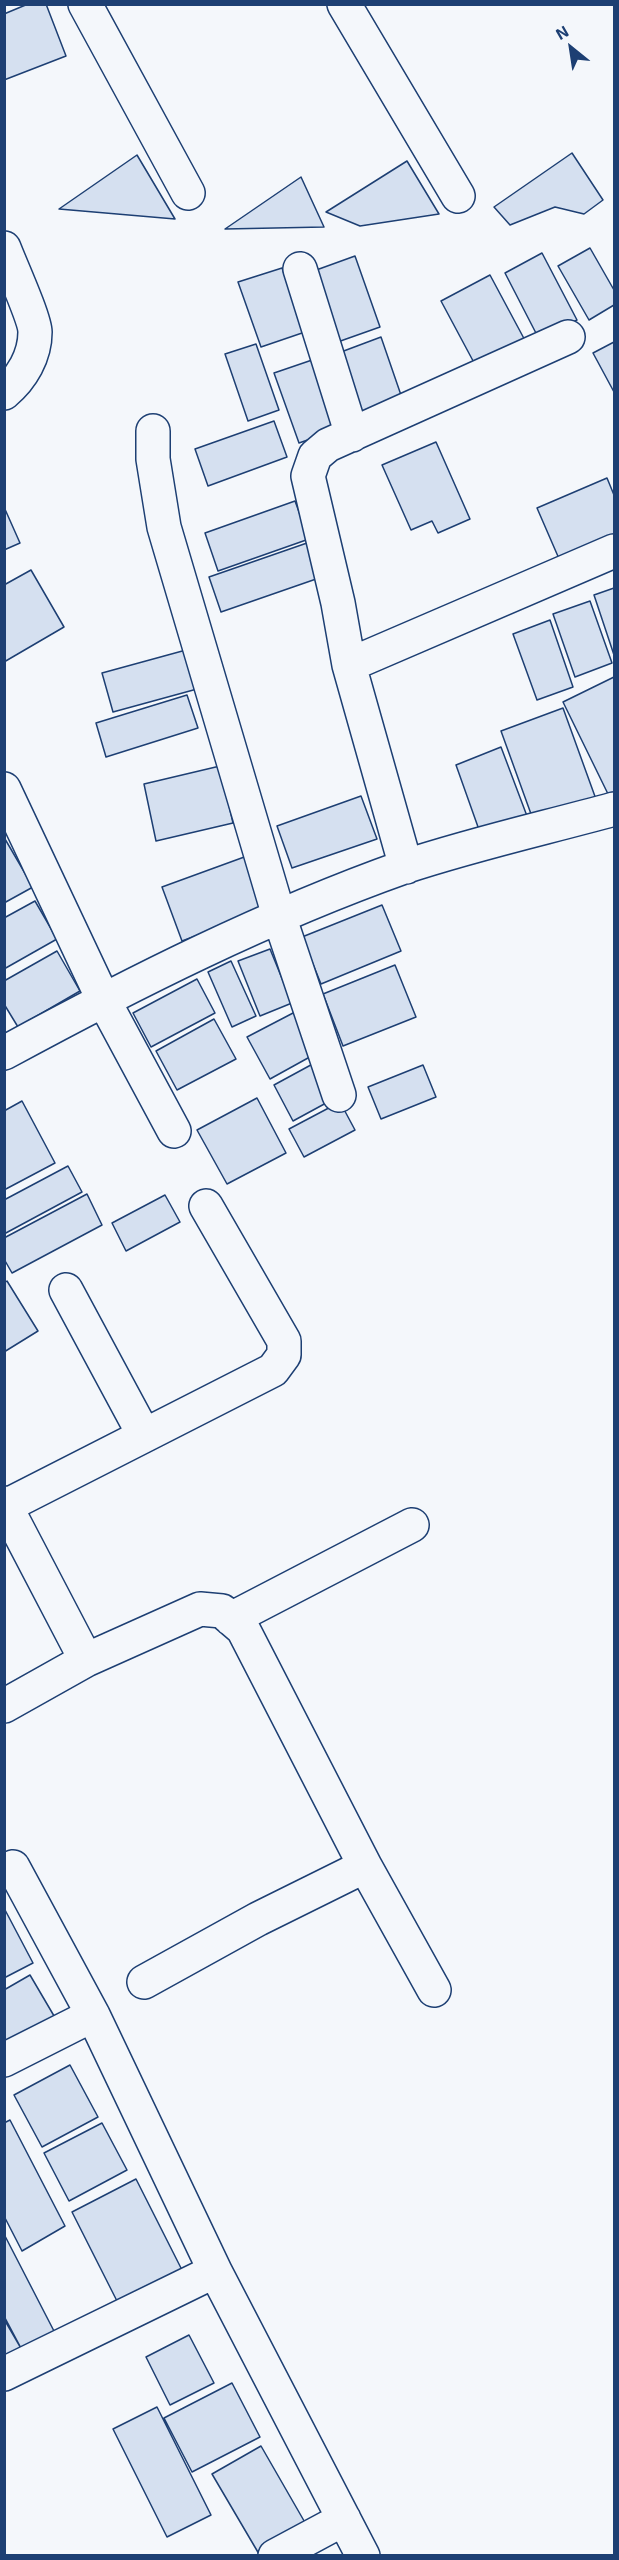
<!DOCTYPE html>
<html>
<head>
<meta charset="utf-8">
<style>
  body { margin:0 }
  #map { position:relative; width:619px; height:2560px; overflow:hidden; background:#f4f7fb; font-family:"Exo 2",sans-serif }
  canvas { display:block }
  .frame { position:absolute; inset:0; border:6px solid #1d3f73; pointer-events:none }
  .north { position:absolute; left:541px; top:18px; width:60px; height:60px; -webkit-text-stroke:4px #f4f7fb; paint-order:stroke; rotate:330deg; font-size:16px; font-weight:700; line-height:24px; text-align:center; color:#1d3f73 }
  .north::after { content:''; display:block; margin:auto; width:21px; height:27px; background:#1d3f73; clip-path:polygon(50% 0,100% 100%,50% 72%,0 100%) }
</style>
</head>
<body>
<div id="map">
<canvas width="619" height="2560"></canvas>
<div class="frame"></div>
<div class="north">N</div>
</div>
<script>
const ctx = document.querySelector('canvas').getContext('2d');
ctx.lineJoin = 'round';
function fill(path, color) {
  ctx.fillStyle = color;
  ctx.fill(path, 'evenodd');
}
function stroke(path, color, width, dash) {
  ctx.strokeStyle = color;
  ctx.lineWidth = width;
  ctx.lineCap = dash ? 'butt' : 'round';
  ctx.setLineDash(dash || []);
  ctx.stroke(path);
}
const building = new Path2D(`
  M 28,4 L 46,4 L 66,56 L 4,80 L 4,14 Z
  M 572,153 L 603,200 L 584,214 L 555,207 L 510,225 L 494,207 Z
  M 137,155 L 175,219 L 59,209 Z
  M 407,161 L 439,214 L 360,226 L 326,212 Z
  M 301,177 L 324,227 L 225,229 Z
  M 590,248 L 614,290 L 614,305 L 589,320 L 558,266 Z
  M 542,253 L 577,320 L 539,339 L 505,273 Z
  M 355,256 L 380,327 L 332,344 L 308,273 Z
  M 282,268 L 305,332 L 261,347 L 238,282 Z
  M 490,275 L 528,346 L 479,372 L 441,301 Z
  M 381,337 L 402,398 L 361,412 L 341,352 Z
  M 614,342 L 614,392 L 593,353 Z
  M 256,344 L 279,410 L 248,421 L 225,354 Z
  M 315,359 L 339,429 L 299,443 L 274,373 Z
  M 274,421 L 287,457 L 208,486 L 195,449 Z
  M 436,442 L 470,519 L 438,533 L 432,521 L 411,530 L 382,465 Z
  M 607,478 L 614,495 L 614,537 L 560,561 L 537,508 Z
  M 295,501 L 309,539 L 218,571 L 205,533 Z
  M 4,507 L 20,543 L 4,550 Z
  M 307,543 L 319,578 L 221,612 L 209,577 Z
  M 31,570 L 64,627 L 4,662 L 4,585 Z
  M 614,588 L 614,655 L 594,595 Z
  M 590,601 L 612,663 L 575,677 L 553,614 Z
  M 550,620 L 573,687 L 537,700 L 513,634 Z
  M 186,650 L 197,689 L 113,712 L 102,673 Z
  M 614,677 L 614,794 L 609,796 L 563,702 Z
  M 187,695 L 198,728 L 106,757 L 96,723 Z
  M 563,708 L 597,802 L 535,825 L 501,731 Z
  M 501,747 L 530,824 L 483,841 L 456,765 Z
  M 220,766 L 233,823 L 156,841 L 144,784 Z
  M 361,796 L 377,839 L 292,868 L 277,826 Z
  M 5,839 L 33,887 L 4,903 L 4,840 Z
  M 247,856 L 266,910 L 182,941 L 162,887 Z
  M 35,901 L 57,939 L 4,969 L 4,918 Z
  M 382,905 L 401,951 L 321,984 L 302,937 Z
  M 270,949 L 292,1003 L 260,1016 L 238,961 Z
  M 57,951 L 80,991 L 18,1027 L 4,1004 L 4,981 Z
  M 231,961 L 256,1016 L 232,1027 L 208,972 Z
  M 395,965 L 416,1017 L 343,1046 L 323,994 Z
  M 197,979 L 215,1013 L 151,1047 L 133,1013 Z
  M 295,1012 L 317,1053 L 270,1079 L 247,1037 Z
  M 214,1019 L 236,1059 L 177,1090 L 156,1051 Z
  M 320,1060 L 339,1096 L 293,1121 L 274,1085 Z
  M 423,1065 L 436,1097 L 381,1119 L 368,1087 Z
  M 257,1098 L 286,1153 L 227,1184 L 197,1130 Z
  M 22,1101 L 55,1163 L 4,1190 L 4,1111 Z
  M 340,1102 L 355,1130 L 304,1157 L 289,1129 Z
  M 68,1166 L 82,1192 L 4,1234 L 4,1200 Z
  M 87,1194 L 102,1225 L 12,1273 L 4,1259 L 4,1238 Z
  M 165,1195 L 180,1222 L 126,1251 L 112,1223 Z
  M 7,1281 L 38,1331 L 4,1352 L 4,1283 Z
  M 4,1908 L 33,1963 L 4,1978 Z
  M 30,1975 L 57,2021 L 4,2051 L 4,1990 Z
  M 70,2065 L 98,2117 L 42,2147 L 14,2095 Z
  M 10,2120 L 65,2226 L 22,2251 L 4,2216 L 4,2123 Z
  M 102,2123 L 127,2170 L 69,2201 L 44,2153 Z
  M 136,2179 L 183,2272 L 119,2305 L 72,2212 Z
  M 5,2236 L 55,2333 L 22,2350 L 4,2316 Z
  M 4,2319 L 22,2350 L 4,2359 Z
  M 189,2335 L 214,2383 L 170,2405 L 146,2357 Z
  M 232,2383 L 260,2437 L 192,2472 L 164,2418 Z
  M 157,2407 L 211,2515 L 167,2537 L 113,2429 Z
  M 261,2446 L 307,2526 L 259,2554 L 212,2474 Z`);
fill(building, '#d5e0f0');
stroke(building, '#1d3f73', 1.5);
const minor = new Path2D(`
  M 85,4 L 188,193
  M 344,4 L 458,196
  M 4,248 C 10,264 35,319 35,332 C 35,356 22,378 4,393
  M 300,269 L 352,435
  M 153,431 L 153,459 L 164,527 L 279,916 L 339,1095
  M 349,665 L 614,551
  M 4,789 L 103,999 L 174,1131
  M 406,867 L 349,665 L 338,603 L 308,476 L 315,456 L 328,445 L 568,337
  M 4,1053 C 133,983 266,916 404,867 C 473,844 545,828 614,809
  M 66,1290 L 144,1435
  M 4,1503 L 86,1660
  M 6,1506 L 273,1370 L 284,1355 L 284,1341 L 206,1206
  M 231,1619 L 412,1525
  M 4,1706 L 86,1660 L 200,1609 L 222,1611 L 243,1629 L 365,1866
  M 144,1982 L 258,1919 L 365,1866 L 434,1990
  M 4,2060 L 93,2015
  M 215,2271 L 363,2556
  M 4,2374 L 215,2271 L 93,2015 L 13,1867
  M 275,2556 L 344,2519`);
stroke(minor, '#1d3f73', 36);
stroke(minor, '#f4f7fb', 33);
</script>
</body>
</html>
